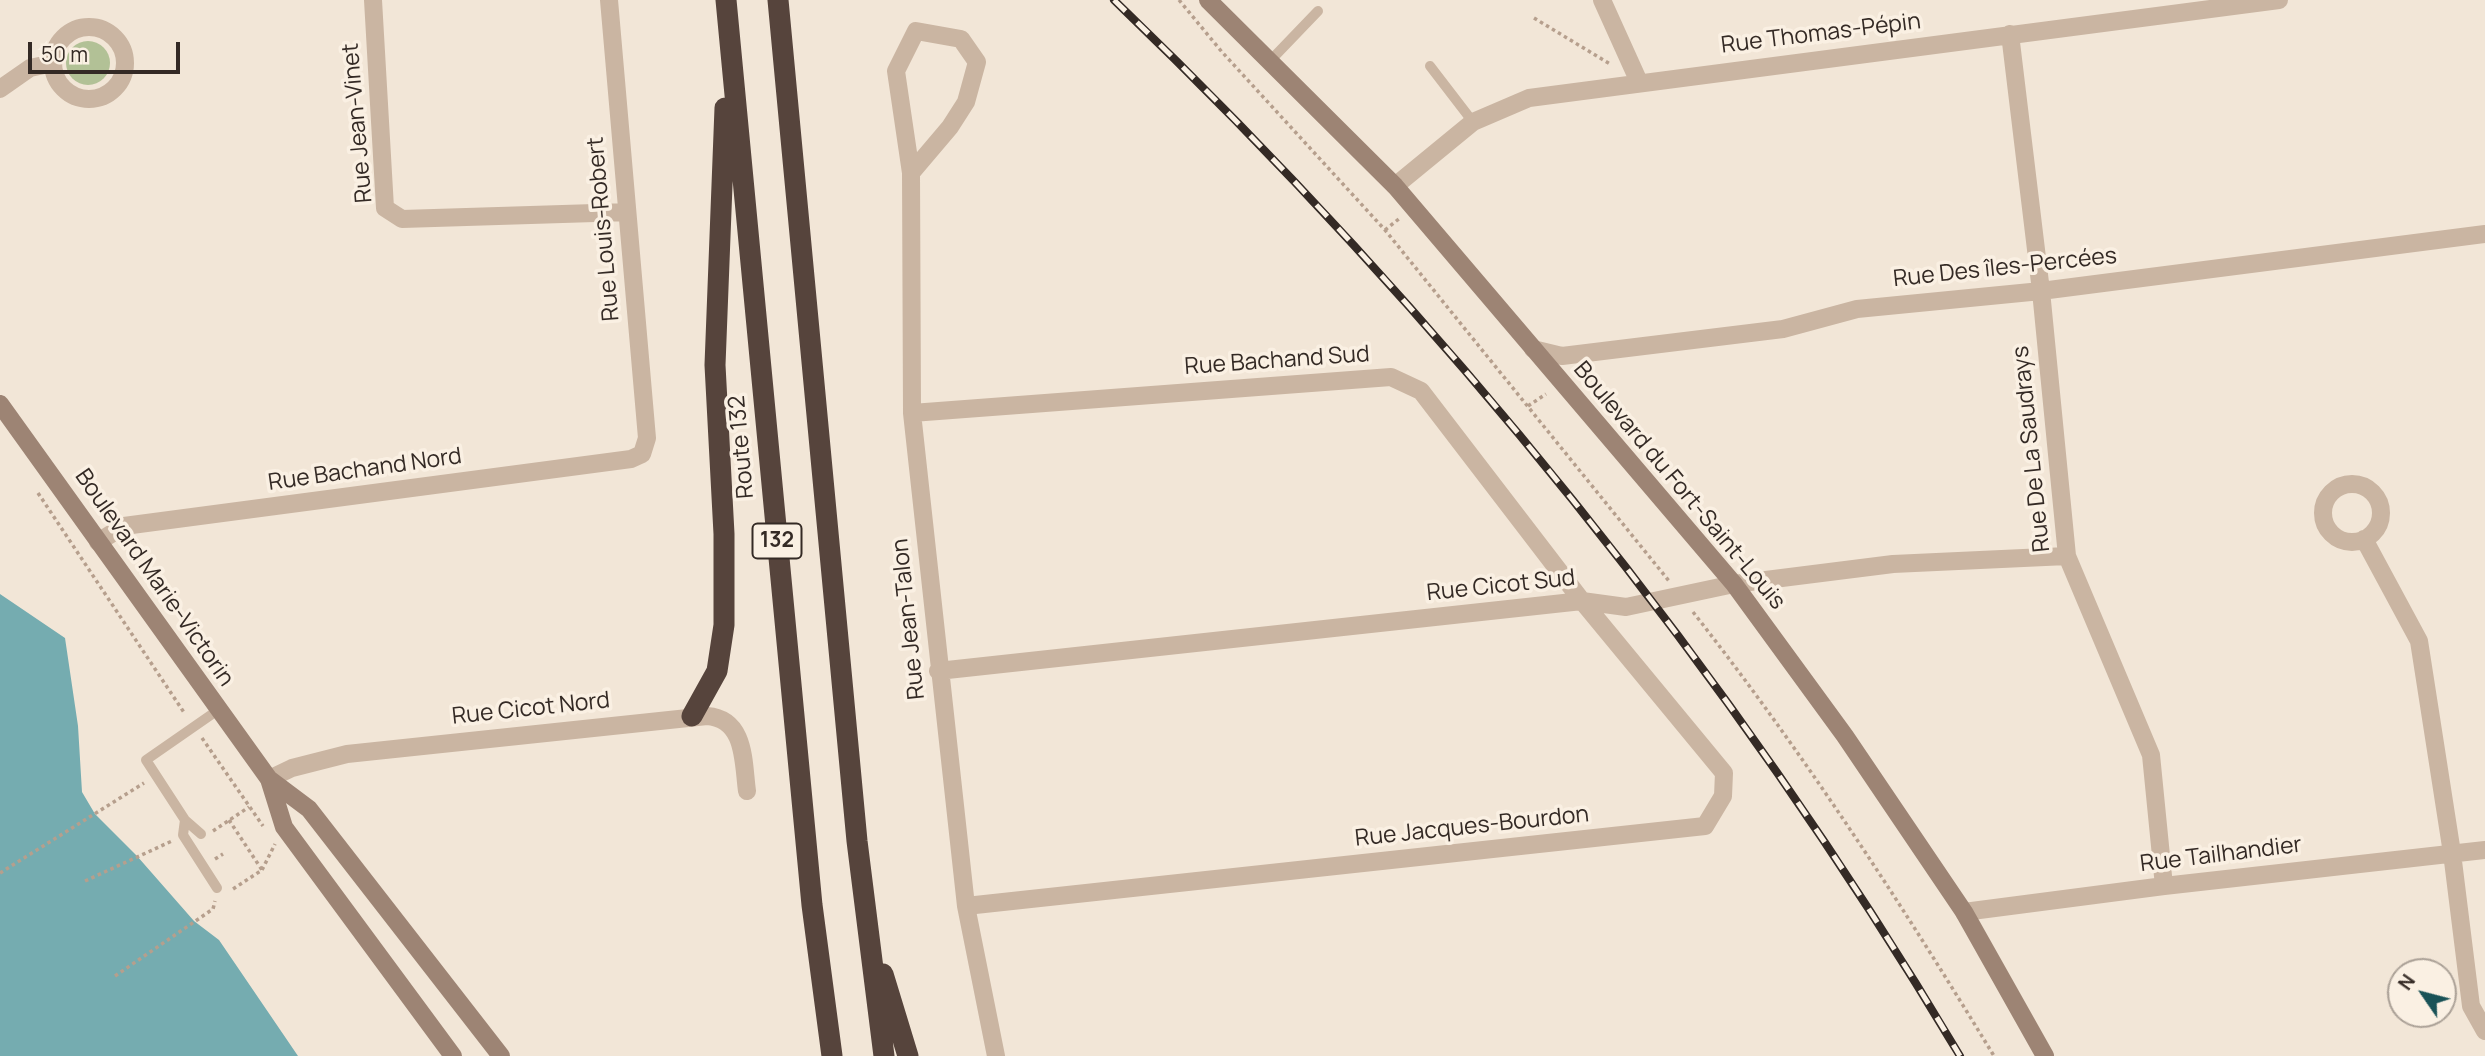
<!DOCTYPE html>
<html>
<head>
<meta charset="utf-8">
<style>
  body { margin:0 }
  #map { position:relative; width:2485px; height:1056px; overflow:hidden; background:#f2e6d7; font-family:Manrope,sans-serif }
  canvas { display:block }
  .north { position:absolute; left:2387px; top:958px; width:70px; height:70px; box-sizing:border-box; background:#faf0e3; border:2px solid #aba197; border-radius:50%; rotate:305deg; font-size:19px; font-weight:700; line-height:28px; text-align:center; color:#342a25 }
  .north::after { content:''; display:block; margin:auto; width:24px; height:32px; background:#195257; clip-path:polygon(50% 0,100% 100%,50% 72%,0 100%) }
  .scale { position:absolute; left:28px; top:42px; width:152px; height:32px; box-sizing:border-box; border:4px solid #342a25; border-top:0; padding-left:9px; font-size:21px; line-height:24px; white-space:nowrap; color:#342a25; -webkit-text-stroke:5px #faf0e3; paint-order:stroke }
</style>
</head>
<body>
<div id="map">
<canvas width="2485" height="1056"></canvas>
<div class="north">N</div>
<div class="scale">50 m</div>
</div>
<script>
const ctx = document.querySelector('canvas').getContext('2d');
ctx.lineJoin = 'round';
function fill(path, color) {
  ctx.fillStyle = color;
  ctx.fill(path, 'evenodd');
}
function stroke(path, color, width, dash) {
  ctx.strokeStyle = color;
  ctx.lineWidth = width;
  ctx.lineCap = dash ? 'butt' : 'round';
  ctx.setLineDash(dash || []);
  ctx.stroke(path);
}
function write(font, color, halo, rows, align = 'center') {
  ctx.font = font + ' Manrope,sans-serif';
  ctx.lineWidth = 7;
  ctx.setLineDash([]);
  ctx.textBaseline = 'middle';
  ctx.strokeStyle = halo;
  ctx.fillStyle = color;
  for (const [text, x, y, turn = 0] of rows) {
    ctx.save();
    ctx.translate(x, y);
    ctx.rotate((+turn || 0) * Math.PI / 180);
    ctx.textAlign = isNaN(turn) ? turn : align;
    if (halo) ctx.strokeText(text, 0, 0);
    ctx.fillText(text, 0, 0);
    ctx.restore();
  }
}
fill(new Path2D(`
  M66 63a22 22 0 1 1 44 0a22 22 0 1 1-44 0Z`), '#b2c196');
fill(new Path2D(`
  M 0,594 L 65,638 L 78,726 L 82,792 L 95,814 L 137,856 L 194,921 L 219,940 L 298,1056 L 0,1056 Z`), '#75acb0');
stroke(new Path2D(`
  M 1179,0 L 1222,52 L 1385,230 L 1669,581
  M 1534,18 L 1610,64
  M 1385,230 L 1400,218
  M 1528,406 L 1546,394
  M 38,493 L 185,714
  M 1693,612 C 1803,752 1901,903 1994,1056
  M 202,738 L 263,826
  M 229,820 L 262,870 L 233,889
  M 213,831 L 249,807
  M 215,859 L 223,854
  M 262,870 L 275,844
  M 0,873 L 144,783
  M 85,881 L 172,841
  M 115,976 L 213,909 L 215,901`), '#b69f8d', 3.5, [3.5, 3.5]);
stroke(new Path2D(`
  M 1270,61 L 1318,11
  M 1430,66 L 1473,122
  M 185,820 L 183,835 L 217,888
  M 201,834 L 185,820 L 146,760 L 218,710`), '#cab5a2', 10);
stroke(new Path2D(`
  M 373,0 L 385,208 L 402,219 L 627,212
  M 1602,0 L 1639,82
  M53 63a36 36 0 1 1 72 0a36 36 0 1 1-72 0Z
  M 2010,34 L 2041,291 L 2067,556 L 2151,755 L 2164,886
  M 0,89 L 30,68 L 53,63
  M 911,173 L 950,127 L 966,102 L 977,62 L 961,39 L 916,31 L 896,71 L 911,173 L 912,413 L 966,906 L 996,1056
  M 1395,186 L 1473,122 L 1529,98 L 2279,0
  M 1533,349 L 1562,356 L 1783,329 L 1857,309 L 2041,291 L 2485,234
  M 912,413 L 1391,377 L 1421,391 L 1582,601 L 1724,773 L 1723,796 L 1705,826 L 966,906
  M2323 513a29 29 0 1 1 58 0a29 29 0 1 1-58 0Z
  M 2364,539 L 2419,641 L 2452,853 L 2471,1006 L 2485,1031
  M 98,542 L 124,526 L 631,459 L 642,454 L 647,438 L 609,0
  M 938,671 L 1582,601 L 1626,607 L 1734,584 L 1893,564 L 2067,556
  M 269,779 L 292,768 L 347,754 L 707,716 C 746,719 743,762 747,791
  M 1964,912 L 2164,886 L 2485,850`), '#cab5a2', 18);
stroke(new Path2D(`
  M 1208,0 L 1395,186 L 1734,584 L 1845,736 L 1964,912 L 2045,1056
  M 0,404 L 269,779 L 309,809 L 501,1056
  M 269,779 L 284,827 L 453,1056`), '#9d8474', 18);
stroke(new Path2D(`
  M 726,0 L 812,905 L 832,1056
  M 778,0 L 857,841 L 884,1056
  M 692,716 L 717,671 L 724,625 L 724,534 L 715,365 L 725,108
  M 883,974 L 908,1056`), '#56443c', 21);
const rail = new Path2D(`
  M 1114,0 C 1440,313 1729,668 1960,1056`);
stroke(rail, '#342a25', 8);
stroke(rail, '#faf0e3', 5, [16]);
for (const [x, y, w] of [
  [777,541,49]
]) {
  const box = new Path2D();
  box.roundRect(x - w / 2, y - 17.5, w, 35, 5);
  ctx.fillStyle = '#faf0e3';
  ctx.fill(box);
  stroke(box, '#342a25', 2);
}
write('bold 21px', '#342a25', null, [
  ["132",777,541]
]);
write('23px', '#342a25', '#faf0e3', [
  ["Rue Thomas-Pépin",1821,34,-7],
  ["Rue Jean-Vinet",358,123,-95],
  ["Rue Louis-Robert",604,229,-95],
  ["Rue Des îles-Percées",2005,268,-6],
  ["Rue Bachand Sud",1277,361,-4],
  ["Route 132",742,447,-95],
  ["Rue De La Saudrays",2032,449,-96],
  ["Rue Bachand Nord",365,470,-8],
  ["Boulevard du Fort-Saint-Louis",1679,486,50],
  ["Boulevard Marie-Victorin",154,578,55],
  ["Rue Cicot Sud",1501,586,-6],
  ["Rue Jean-Talon",909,619,-96],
  ["Rue Cicot Nord",531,709,-6],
  ["Rue Jacques-Bourdon",1472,827,-6],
  ["Rue Tailhandier",2221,855,-7]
]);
</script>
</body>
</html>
